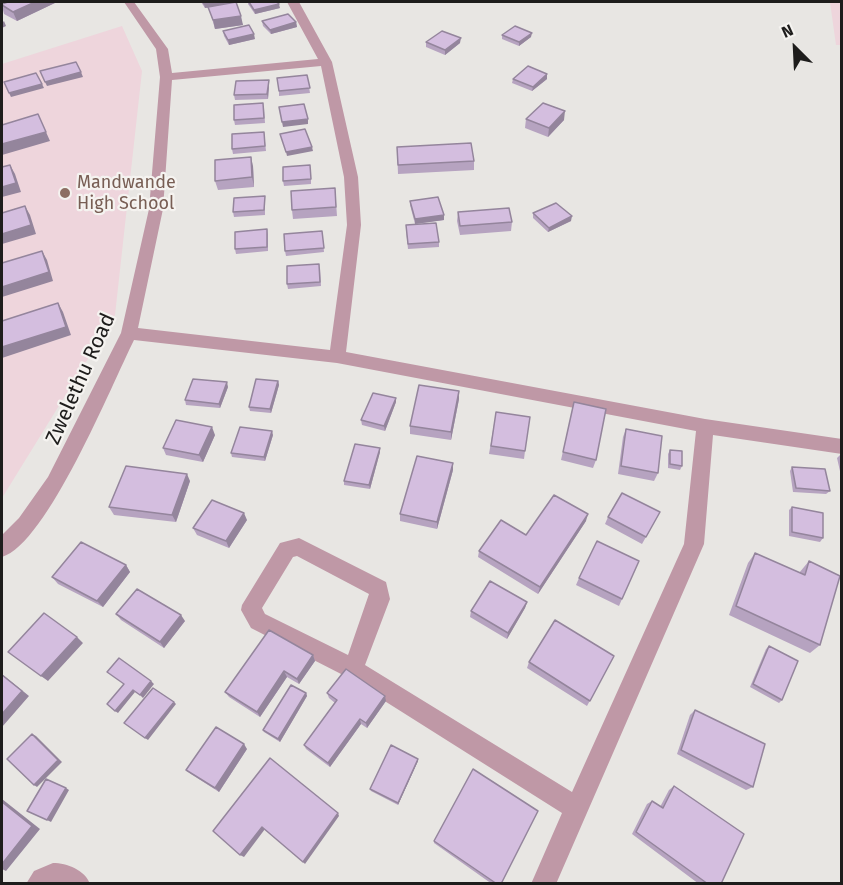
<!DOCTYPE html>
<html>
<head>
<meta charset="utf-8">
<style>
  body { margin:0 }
  #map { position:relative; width:843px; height:885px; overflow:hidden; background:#e8e6e3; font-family:"Fira Sans",sans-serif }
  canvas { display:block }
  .frame { position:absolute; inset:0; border:3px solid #1e1d1c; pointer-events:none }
  .north { position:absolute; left:765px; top:18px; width:60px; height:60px; -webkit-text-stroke:4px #f5f3f0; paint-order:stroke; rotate:336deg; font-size:16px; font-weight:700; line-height:24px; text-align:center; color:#1e1d1c }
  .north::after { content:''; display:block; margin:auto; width:21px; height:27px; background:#1e1d1c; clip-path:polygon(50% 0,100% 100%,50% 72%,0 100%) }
</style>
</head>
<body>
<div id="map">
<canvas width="843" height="885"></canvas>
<div class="frame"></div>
<div class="north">N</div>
</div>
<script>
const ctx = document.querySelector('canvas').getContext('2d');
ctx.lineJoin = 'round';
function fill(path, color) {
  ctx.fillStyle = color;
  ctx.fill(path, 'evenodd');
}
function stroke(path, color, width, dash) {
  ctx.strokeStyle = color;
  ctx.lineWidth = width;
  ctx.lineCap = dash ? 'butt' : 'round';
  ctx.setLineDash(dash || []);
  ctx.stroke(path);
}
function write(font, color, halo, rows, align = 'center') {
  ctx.font = font + ' "Fira Sans",sans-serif';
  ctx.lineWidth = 4.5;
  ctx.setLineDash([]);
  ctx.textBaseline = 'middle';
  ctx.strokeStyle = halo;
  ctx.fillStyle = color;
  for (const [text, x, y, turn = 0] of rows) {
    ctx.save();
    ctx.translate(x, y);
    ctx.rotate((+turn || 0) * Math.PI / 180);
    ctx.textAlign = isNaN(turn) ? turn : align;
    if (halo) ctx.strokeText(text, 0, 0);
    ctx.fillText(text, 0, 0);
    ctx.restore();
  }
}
fill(new Path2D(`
  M 830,2 L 841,2 L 841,45 L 836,45 Z
  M 122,26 L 142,71 L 115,315 L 2,498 L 2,64 Z`), '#eed5dc');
fill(new Path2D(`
  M 124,2 L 134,2 L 168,49 L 172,73 L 318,59 L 287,2 L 299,2 L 332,62 L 358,177 L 361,225 L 346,352 L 705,419 L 842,439 L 842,454 L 713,435 L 704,544 L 556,884 L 531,884 L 562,813 L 345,676 L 251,628 L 241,610 L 242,605 L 280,543 L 299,538 L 386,582 L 390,599 L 365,665 L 572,792 L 684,544 L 696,431 L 337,363 L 134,340 C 112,384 47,544 2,557 L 2,535 L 19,518 L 48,477 L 121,333 L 149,209 L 160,77 L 156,49 ZM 321,66 L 344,177 L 347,225 L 330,350 L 138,328 L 163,209 L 172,80 ZM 297,556 L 369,594 L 348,655 L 265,614 L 262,608 L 293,557 Z
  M 53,863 C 67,863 85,870 90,884 L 26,884 L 34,871 Z`), '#bf98a6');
fill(new Path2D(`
  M 2,2 L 57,2 L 17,21 L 4,14 L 3,10 L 2,11 Z
  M 201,2 L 232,2 L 243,25 L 215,29 L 209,8 L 205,8 Z
  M 248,2 L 249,2 L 280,8 L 255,14 L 248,4 Z
  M 262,21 L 296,22 L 297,27 L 271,34 L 263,26 Z
  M 223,31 L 255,39 L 229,45 L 224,36 Z
  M 502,35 L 531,37 L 519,46 L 502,39 Z
  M 426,42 L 460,43 L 445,55 L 426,47 Z
  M 307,75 L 310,93 L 279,96 L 279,91 Z
  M 513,79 L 547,79 L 532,91 L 512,83 Z
  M 269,80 L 269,85 L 268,99 L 235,100 L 234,95 Z
  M 264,108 L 265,123 L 235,125 L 234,120 Z
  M 526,119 L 564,120 L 548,137 L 525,128 Z
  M 264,132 L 266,151 L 233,154 L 232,149 Z
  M 397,147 L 474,161 L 474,170 L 398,174 Z
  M 253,166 L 254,187 L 218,190 L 215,181 Z
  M 311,170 L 311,184 L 284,186 L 283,181 Z
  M 335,188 L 337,216 L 293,219 L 292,210 Z
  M 265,200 L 265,215 L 234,217 L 233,212 Z
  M 410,201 L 444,220 L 415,224 L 410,205 Z
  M 458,212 L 512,222 L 511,231 L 460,235 L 457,221 Z
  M 533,213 L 571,221 L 548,232 L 533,218 Z
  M 267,229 L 268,234 L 268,251 L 236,254 L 235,249 Z
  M 406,230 L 439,242 L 439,247 L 408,249 Z
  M 322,231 L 324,252 L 286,256 L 285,251 Z
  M 320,268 L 321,286 L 288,289 L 287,284 Z
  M 278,381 L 279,385 L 271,413 L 250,411 L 249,407 Z
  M 228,387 L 220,408 L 186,405 L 185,400 Z
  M 396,398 L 396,402 L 385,431 L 362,425 L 361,420 Z
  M 459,399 L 451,440 L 410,434 L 410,426 Z
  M 572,411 L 596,460 L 593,468 L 561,460 Z
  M 496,412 L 525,451 L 524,459 L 489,454 Z
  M 626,429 L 658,473 L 654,481 L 618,474 L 623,437 Z
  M 215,435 L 203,462 L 166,455 L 163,448 Z
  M 273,435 L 265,461 L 232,457 L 231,453 Z
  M 670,450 L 682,466 L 680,470 L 668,468 L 668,454 Z
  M 380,452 L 370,489 L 344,485 L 344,481 Z
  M 842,453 L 842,480 L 837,458 Z
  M 792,467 L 830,491 L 826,494 L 793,492 L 790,471 Z
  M 453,470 L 437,529 L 400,521 L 400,514 Z
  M 190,481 L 176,522 L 114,515 L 109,507 Z
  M 792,507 L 823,538 L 820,542 L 789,536 L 789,510 Z
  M 660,512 L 642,544 L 605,524 L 608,517 Z
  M 247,520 L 229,548 L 197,535 L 193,528 Z
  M 586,521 L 538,594 L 478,557 L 479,551 L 526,535 Z
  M 755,553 L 799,573 L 809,561 L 820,645 L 810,653 L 729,615 L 748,563 Z
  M 126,565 L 130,572 L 103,607 L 58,584 L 52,577 Z
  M 579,578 L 622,599 L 619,606 L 576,585 Z
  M 527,602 L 525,608 L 507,639 L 470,617 L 471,611 Z
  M 116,614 L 185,621 L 164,648 L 121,620 Z
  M 769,646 L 782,700 L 779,703 L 750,687 L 766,649 Z
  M 313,655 L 315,661 L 299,684 L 287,677 L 260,717 L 229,697 L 225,692 Z
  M 614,656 L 587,706 L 527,668 L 529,662 Z
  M 306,693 L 307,696 L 280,742 L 264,732 L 263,730 Z
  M 327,693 L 386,701 L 367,728 L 361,724 L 330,767 L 306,749 L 304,745 L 335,703 L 329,698 Z
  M 695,710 L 753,787 L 746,790 L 677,754 L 690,715 Z
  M 247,749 L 219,792 L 191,774 L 186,770 Z
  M 418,759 L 418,761 L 398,805 L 371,791 L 370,789 Z
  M 674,786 L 721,884 L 699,884 L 632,834 L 647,804 L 652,801 L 660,807 L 669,790 Z
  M 434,841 L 501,884 L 492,884 L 434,843 Z`), '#b6a3c0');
fill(new Path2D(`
  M 35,2 L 57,2 L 17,21 L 13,12 Z
  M 214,2 L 232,2 L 205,8 L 204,4 Z
  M 279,4 L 280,8 L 255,14 L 254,10 Z
  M 241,16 L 243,25 L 215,29 L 213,20 Z
  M 4,21 L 6,26 L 2,28 L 2,23 Z
  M 296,22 L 297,27 L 271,34 L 270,30 Z
  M 532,33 L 531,37 L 519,46 L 519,42 Z
  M 254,34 L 255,39 L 229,45 L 228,40 Z
  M 461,38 L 460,43 L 445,55 L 445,50 Z
  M 81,72 L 83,77 L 47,86 L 45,82 Z
  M 547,74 L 547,79 L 532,91 L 533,87 Z
  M 269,80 L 269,85 L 268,99 L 267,94 Z
  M 42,84 L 44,88 L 11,97 L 9,93 Z
  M 565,111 L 564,120 L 548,137 L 549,128 Z
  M 308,119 L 308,124 L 283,127 L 282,122 Z
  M 46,132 L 50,141 L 2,155 L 2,144 Z
  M 312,147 L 313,151 L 287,156 L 286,152 Z
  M 251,157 L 253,166 L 254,187 L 252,177 Z
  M 10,165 L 15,174 L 21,192 L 2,197 L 2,187 Z
  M 25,206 L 30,215 L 36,234 L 2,244 L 2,234 Z
  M 444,215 L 444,220 L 415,224 L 415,219 Z
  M 572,216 L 571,221 L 548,232 L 549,228 Z
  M 42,251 L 47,260 L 53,281 L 2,297 L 2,287 Z
  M 58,303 L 63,312 L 71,335 L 2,358 L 2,347 Z
  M 278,381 L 279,385 L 271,413 L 270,409 Z
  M 227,382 L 228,387 L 220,408 L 219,404 Z
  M 459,391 L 459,399 L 451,440 L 451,432 Z
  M 396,398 L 396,402 L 385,431 L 384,426 Z
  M 212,427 L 215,435 L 203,462 L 199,455 Z
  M 272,431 L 273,435 L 265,461 L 264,457 Z
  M 380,448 L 380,452 L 370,489 L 369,485 Z
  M 453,463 L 453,470 L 437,529 L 437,522 Z
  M 187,474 L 190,481 L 176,522 L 172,515 Z
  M 244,513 L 247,520 L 229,548 L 226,541 Z
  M 588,514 L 586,521 L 538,594 L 540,587 Z
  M 126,565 L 130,572 L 103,607 L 97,601 Z
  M 527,602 L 525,608 L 507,639 L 508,633 Z
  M 181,615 L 185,621 L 164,648 L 160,642 Z
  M 77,637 L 83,643 L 48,681 L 41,676 Z
  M 313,655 L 315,661 L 299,684 L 297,679 Z
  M 284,671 L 287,677 L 260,717 L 257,712 Z
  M 2,674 L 29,696 L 2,727 Z
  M 151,681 L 154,684 L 143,698 L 140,695 Z
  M 133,690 L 135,692 L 118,713 L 115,711 Z
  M 306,693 L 307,696 L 280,742 L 278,739 Z
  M 385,696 L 386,701 L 367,728 L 366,723 Z
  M 174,702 L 176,704 L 148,740 L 145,738 Z
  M 360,719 L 361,724 L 330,767 L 328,763 Z
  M 32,734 L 36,736 L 62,762 L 37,787 L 34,785 Z
  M 244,744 L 247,749 L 219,792 L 215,788 Z
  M 418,759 L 418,761 L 398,805 L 398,803 Z
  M 66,788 L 69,790 L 51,822 L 47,820 Z
  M 2,799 L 40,829 L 6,871 L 2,869 Z
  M 338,813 L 339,816 L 305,864 L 303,862 Z
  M 262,827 L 265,829 L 244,857 L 240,855 Z`), '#94859c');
const building = new Path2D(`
  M 8,2 L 35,2 L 13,12 L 2,5 L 2,4 Z
  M 203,2 L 214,2 L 204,4 Z
  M 236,2 L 241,16 L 213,20 L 208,7 Z
  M 249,2 L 277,2 L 279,4 L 254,10 Z
  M 288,14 L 296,22 L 270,30 L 262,21 Z
  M 249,25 L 254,34 L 228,40 L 223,31 Z
  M 515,26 L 532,33 L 519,42 L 502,35 Z
  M 442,31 L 461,38 L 445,50 L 426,42 Z
  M 76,62 L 81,72 L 45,82 L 40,71 Z
  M 528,66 L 547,74 L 533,87 L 513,79 Z
  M 36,73 L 42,84 L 9,93 L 4,82 Z
  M 307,75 L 310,88 L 279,91 L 277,78 Z
  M 269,80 L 267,94 L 234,95 L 236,81 Z
  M 263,103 L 264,118 L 234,120 L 234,105 Z
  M 543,103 L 565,111 L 549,128 L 526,119 Z
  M 304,104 L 308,119 L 282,122 L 279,107 Z
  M 38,114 L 46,132 L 2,144 L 2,125 Z
  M 305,129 L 312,147 L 286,152 L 280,134 Z
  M 264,132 L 265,146 L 232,149 L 232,134 Z
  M 471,143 L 474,161 L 398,165 L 397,147 Z
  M 251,157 L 252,177 L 215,181 L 215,160 Z
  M 10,165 L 16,183 L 2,187 L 2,167 Z
  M 310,165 L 311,179 L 283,181 L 283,167 Z
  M 335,188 L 336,207 L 292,210 L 291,191 Z
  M 265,196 L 264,210 L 233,212 L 234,198 Z
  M 438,197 L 444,215 L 415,219 L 410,201 Z
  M 556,203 L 572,216 L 549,228 L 533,213 Z
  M 25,206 L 31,225 L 2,234 L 2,213 Z
  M 509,208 L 512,222 L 460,226 L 458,212 Z
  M 436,223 L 439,242 L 408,244 L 406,225 Z
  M 267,229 L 267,247 L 235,249 L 235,232 Z
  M 322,231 L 324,248 L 285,251 L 284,234 Z
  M 42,251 L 49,272 L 2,287 L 2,263 Z
  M 319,264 L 320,282 L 287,284 L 287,266 Z
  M 58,303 L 66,327 L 2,347 L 2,321 Z
  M 193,379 L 227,382 L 219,404 L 185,400 Z
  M 256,379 L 278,381 L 270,409 L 249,407 Z
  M 419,385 L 459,391 L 451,432 L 410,426 Z
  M 373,393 L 396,398 L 384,426 L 361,420 Z
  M 574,402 L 606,409 L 596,460 L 563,452 Z
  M 496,412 L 530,417 L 525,451 L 491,446 Z
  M 176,420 L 212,427 L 199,455 L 163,448 Z
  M 240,427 L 272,431 L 264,457 L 231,453 Z
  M 626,429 L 662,436 L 658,473 L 621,466 Z
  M 355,444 L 380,448 L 369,485 L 344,481 Z
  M 670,450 L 682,451 L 682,466 L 670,464 Z
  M 417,456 L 453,463 L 437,522 L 400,514 Z
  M 126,466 L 187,474 L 172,515 L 109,507 Z
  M 792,467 L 825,469 L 830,491 L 796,488 Z
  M 622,493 L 660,512 L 646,537 L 608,517 Z
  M 554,495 L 588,514 L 540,587 L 479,551 L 501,520 L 526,535 Z
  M 212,500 L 244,513 L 226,541 L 193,528 Z
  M 792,507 L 823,513 L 823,538 L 792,532 Z
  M 597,541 L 639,561 L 622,599 L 579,578 Z
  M 81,542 L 126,565 L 97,601 L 52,577 Z
  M 755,553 L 805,575 L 809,561 L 840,576 L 820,645 L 736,606 Z
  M 490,581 L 527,602 L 508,633 L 471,611 Z
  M 137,589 L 181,615 L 160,642 L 116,614 Z
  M 44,613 L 77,637 L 41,676 L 8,652 Z
  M 555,620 L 614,656 L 590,701 L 529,662 Z
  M 269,630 L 313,655 L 297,679 L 284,671 L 257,712 L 225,692 Z
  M 769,646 L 798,661 L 782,700 L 753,684 Z
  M 119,658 L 151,681 L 140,695 L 133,690 L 115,711 L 107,704 L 124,684 L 107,672 Z
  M 346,669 L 385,696 L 366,723 L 360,719 L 328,763 L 304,745 L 337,700 L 327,693 Z
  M 2,675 L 22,691 L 2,714 Z
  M 291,685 L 306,693 L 278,739 L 263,730 Z
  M 153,688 L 174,702 L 145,738 L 124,723 Z
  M 695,710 L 765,744 L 753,787 L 681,750 Z
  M 216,727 L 244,744 L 215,788 L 186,770 Z
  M 32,734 L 58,760 L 34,785 L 7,759 Z
  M 391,745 L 418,759 L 398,803 L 370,789 Z
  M 270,758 L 338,813 L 303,862 L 262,827 L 240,855 L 213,831 Z
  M 473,769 L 538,811 L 501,884 L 497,884 L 434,841 Z
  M 46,779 L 66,788 L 47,820 L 27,811 Z
  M 674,786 L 744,834 L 721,884 L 708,884 L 636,832 L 652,801 L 663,808 Z
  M 2,802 L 32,826 L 2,864 Z`);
fill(building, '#d4bedf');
stroke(building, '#94859c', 1.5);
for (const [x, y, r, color] of [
  [65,193,6,"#8d6e63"]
]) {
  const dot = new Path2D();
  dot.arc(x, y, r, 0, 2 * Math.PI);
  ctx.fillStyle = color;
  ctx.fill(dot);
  stroke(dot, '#f5f3f0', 2);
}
write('18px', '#785e54', '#f5f3f0', [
  ["Mandwande",77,183],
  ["High School",77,204]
], 'left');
write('21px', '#1e1d1c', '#f5f3f0', [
  ["Zwelethu Road",81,379,-66]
]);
</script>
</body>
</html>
